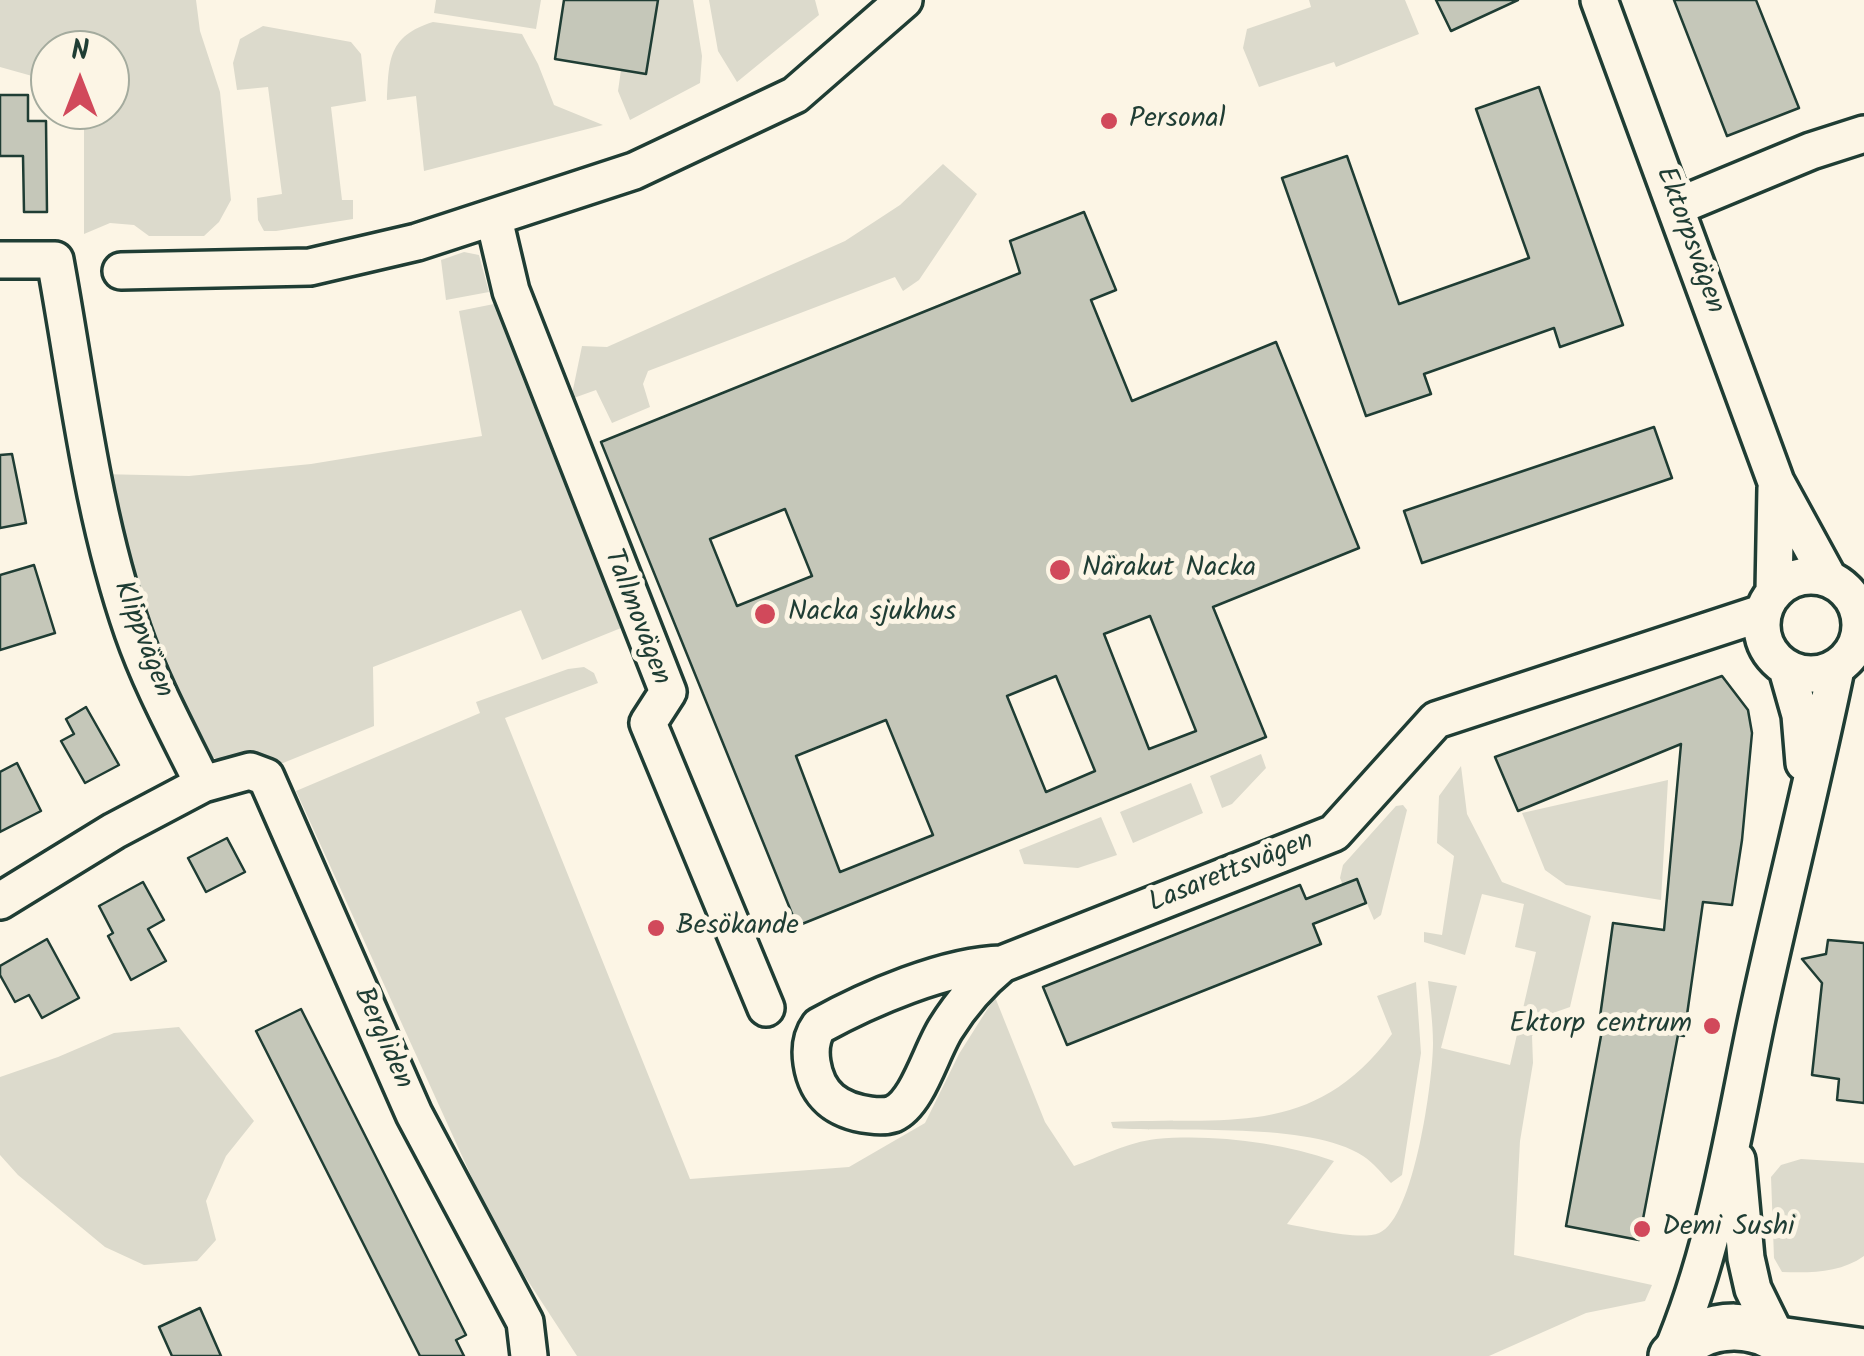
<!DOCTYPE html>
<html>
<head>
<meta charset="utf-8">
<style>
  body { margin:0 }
  #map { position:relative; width:1864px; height:1356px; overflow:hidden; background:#fcf5e5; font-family:Kalam,sans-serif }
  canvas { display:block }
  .north { position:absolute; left:30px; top:30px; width:100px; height:100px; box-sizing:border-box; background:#fcf5e5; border:2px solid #a4ab9e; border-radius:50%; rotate:0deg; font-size:28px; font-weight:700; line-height:40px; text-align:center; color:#1f3d34 }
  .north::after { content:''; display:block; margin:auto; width:35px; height:45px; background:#d1495b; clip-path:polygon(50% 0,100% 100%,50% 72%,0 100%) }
</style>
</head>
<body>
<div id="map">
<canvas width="1864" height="1356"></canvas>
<div class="north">N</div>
</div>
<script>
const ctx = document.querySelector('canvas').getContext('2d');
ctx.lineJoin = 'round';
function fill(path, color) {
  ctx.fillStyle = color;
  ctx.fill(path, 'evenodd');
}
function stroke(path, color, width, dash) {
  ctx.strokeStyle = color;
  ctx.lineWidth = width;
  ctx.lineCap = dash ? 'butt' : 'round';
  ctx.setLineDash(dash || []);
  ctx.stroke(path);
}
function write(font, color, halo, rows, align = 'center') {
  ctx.font = font + ' Kalam,sans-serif';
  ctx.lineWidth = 10;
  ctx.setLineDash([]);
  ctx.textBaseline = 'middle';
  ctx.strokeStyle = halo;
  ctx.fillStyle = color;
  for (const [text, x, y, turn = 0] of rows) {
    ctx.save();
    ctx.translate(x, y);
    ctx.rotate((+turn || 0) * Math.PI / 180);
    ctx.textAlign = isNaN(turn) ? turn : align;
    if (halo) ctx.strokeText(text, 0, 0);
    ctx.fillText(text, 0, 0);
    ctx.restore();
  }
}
fill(new Path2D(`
  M 0,0 L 196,0 L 200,31 L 220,92 L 231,200 L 219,222 L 204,236 L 149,236 L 134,225 L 110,223 L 84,234 L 84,117 L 79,110 L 110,110 L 110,50 L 50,50 L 50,81 L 0,67 Z
  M 436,0 L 541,0 L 536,29 L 434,13 Z
  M 658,0 L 693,0 L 702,56 L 700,83 L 630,120 L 618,91 L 621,70 L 646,73 Z
  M 709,0 L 815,0 L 819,15 L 737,82 L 718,51 Z
  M 1309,0 L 1405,0 L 1419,34 L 1336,67 L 1334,62 L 1259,87 L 1243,48 L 1247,29 L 1311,7 Z
  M 433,22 L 522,34 L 538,64 L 554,105 L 603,125 L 424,171 L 416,96 L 387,100 C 389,60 388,36 433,22 Z
  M 263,26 L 351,42 L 361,54 L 366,101 L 331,107 L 342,200 L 353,200 L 353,219 L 276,231 L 264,231 L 258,220 L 257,198 L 282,194 L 268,87 L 237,90 L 233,63 L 240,39 Z
  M 943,164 L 977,194 L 919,280 L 903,291 L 895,277 L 648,371 L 643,384 L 650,407 L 612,423 L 596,390 L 571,399 L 582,346 L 607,347 L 845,241 L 900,205 Z
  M 464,252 L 479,255 L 489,292 L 446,300 L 441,260 Z
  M 499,303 L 522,377 L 621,628 L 542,660 L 521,610 L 373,667 L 374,726 L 283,763 L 257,764 L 207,757 L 177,711 L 122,562 L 99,474 L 189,476 L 311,464 L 482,436 L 459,311 Z
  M 584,667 L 594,673 L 598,683 L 505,718 L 690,1179 L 849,1167 L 925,1123 L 959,1054 L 995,997 L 1045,1122 L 1074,1166 C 1099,1157 1129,1142 1156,1139 C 1213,1134 1279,1142 1334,1161 L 1287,1224 C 1309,1228 1360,1241 1379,1233 C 1414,1219 1433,1080 1433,1043 C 1433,1023 1430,1002 1428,981 L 1457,986 L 1441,1048 L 1510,1065 L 1536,952 L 1515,947 L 1524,904 L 1482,894 L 1465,955 L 1424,942 L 1424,932 L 1442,935 L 1454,856 L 1437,843 L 1439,796 L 1461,766 L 1467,814 L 1502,882 L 1591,916 L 1570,1007 L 1553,1013 L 1532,1036 L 1533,1063 L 1520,1141 L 1514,1255 L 1652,1285 L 1645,1301 L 1586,1313 L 1489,1356 L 577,1356 L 498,1235 L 296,791 L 480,713 L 476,702 L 568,669 Z
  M 1261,754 L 1266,768 L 1232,804 L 1222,808 L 1210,776 Z
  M 1668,780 L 1661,900 L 1566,885 L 1545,870 L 1522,813 Z
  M 1191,783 L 1203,813 L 1133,843 L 1120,812 Z
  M 1403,805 L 1407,810 L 1381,915 L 1374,920 L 1357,880 L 1343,885 L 1340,878 L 1343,865 L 1396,806 Z
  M 1101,817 L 1117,855 L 1078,868 L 1024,864 L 1019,850 Z
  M 1416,982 L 1421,1053 L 1402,1175 L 1391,1183 C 1382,1174 1374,1163 1363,1156 C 1310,1121 1177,1133 1113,1128 L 1111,1122 C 1224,1116 1313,1141 1392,1034 L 1377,996 Z
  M 179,1027 L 254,1121 L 226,1156 L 206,1201 L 216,1240 L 197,1261 L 144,1265 L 105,1247 L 18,1175 L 0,1155 L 0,1077 L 58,1057 L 114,1033 Z
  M 1801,1159 L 1864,1163 L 1864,1256 C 1840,1273 1811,1273 1782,1272 L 1774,1258 L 1771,1177 L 1781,1165 Z`), '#dcdacc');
const building = new Path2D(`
  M 564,0 L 658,0 L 646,74 L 555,59 Z
  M 1436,0 L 1518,0 L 1451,31 Z
  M 1674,0 L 1756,0 L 1799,108 L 1727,136 Z
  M 1539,87 L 1623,325 L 1560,347 L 1554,328 L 1424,374 L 1431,394 L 1366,416 L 1282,178 L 1347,156 L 1399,304 L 1529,258 L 1476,109 Z
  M 0,95 L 28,95 L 28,121 L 46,121 L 47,212 L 24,212 L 23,156 L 0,156 Z
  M 1084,212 L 1116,290 L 1091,300 L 1132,401 L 1276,342 L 1359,548 L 1213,607 L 1266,737 L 797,926 L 601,442 L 1020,273 L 1010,241 ZM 785,509 L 812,576 L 737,606 L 710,539 ZM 1150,616 L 1196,731 L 1149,749 L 1104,634 ZM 1056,676 L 1095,771 L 1046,792 L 1007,696 ZM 886,720 L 933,835 L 840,872 L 796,756 Z
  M 1654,427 L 1672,478 L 1422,563 L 1404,511 Z
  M 12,454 L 26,523 L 0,528 L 0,455 Z
  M 34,565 L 55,633 L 0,650 L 0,575 Z
  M 1722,676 L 1748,710 L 1752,733 L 1742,840 L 1732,905 L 1703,902 L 1684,1036 L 1678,1035 L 1639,1240 L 1566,1226 L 1603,1025 L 1599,1024 L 1613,923 L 1664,930 L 1681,744 L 1518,811 L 1495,757 Z
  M 86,707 L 119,765 L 85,783 L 61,741 L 74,734 L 66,719 Z
  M 17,763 L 41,811 L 0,832 L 0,772 Z
  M 227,838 L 245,872 L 206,892 L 188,858 Z
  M 1357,879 L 1366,903 L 1313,924 L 1321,944 L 1067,1045 L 1043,987 L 1300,885 L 1306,899 Z
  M 143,882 L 164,920 L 148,929 L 166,961 L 131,980 L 108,936 L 113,933 L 99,906 Z
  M 47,939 L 79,998 L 42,1018 L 29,995 L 15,1002 L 0,975 L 0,966 Z
  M 1828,940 L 1864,943 L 1864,1103 L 1837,1100 L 1839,1079 L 1812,1075 L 1822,983 L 1802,959 L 1826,954 Z
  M 301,1009 L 466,1335 L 456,1340 L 464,1356 L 420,1356 L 256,1031 Z
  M 200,1308 L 221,1356 L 172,1356 L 159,1327 Z`);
fill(building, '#c5c7b9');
stroke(building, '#1f3d34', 2.5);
const minor = new Path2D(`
  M 1599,0 L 1776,482 L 1829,579
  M 1676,207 L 1811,151 L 1864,134
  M 494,219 L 511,291 L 668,692 L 648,723 L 766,1008
  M 0,260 L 55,260 C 78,385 91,511 133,632 C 151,684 179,735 203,784 L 114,831 L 0,901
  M 121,271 L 310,267 L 417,242 L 634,171 L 795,95 L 904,0
  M1762 625a49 49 0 1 1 98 0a49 49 0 1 1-98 0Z
  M 1774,591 L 1776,488
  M 1787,669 L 1800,715 L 1804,763
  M 203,784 L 250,771 L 266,777 L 414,1114 L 525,1322 L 529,1356
  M 1002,964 C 946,965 868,999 819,1026 C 811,1037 810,1050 812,1063 C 817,1096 838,1111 870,1115 C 877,1116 887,1116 893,1114 C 918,1103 931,1051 946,1028 C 961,1004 980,982 1002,964 L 1334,833 L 1436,720 L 1762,613
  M 1737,1160 L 1746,1258 L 1753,1289 L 1778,1340
  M 1670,1356 C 1716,1249 1733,1132 1757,1018 C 1782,901 1812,786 1836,669`);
const major = new Path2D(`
  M 1778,1340 L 1864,1352
  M 1672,1356 C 1705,1317 1764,1318 1797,1356`);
stroke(minor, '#1f3d34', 42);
stroke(major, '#1f3d34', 52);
stroke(minor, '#fcf5e5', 35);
stroke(major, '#fcf5e5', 45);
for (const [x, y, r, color] of [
  [1109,121,10,"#d1495b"],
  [1060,570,12,"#d1495b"],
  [765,614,12,"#d1495b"],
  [656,928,10,"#d1495b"],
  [1712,1026,10,"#d1495b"],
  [1642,1229,10,"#d1495b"]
]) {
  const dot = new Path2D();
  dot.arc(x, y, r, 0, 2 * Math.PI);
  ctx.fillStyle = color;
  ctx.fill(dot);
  stroke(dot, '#fcf5e5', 4);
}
write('28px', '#1f3d34', '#fcf5e5', [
  ["Personal",1129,121],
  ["Närakut Nacka",1082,570],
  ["Nacka sjukhus",788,614],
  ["Besökande",676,928],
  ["Ektorp centrum",1692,1026,"right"],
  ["Demi Sushi",1662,1229]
], 'left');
write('28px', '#1f3d34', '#fcf5e5', [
  ["Ektorpsvägen",1688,241,70],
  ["Tallmovägen",635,618,69],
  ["Klippvägen",141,640,69],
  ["Lasarettsvägen",1232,874,-22],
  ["Bergliden",381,1039,66]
]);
</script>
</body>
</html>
